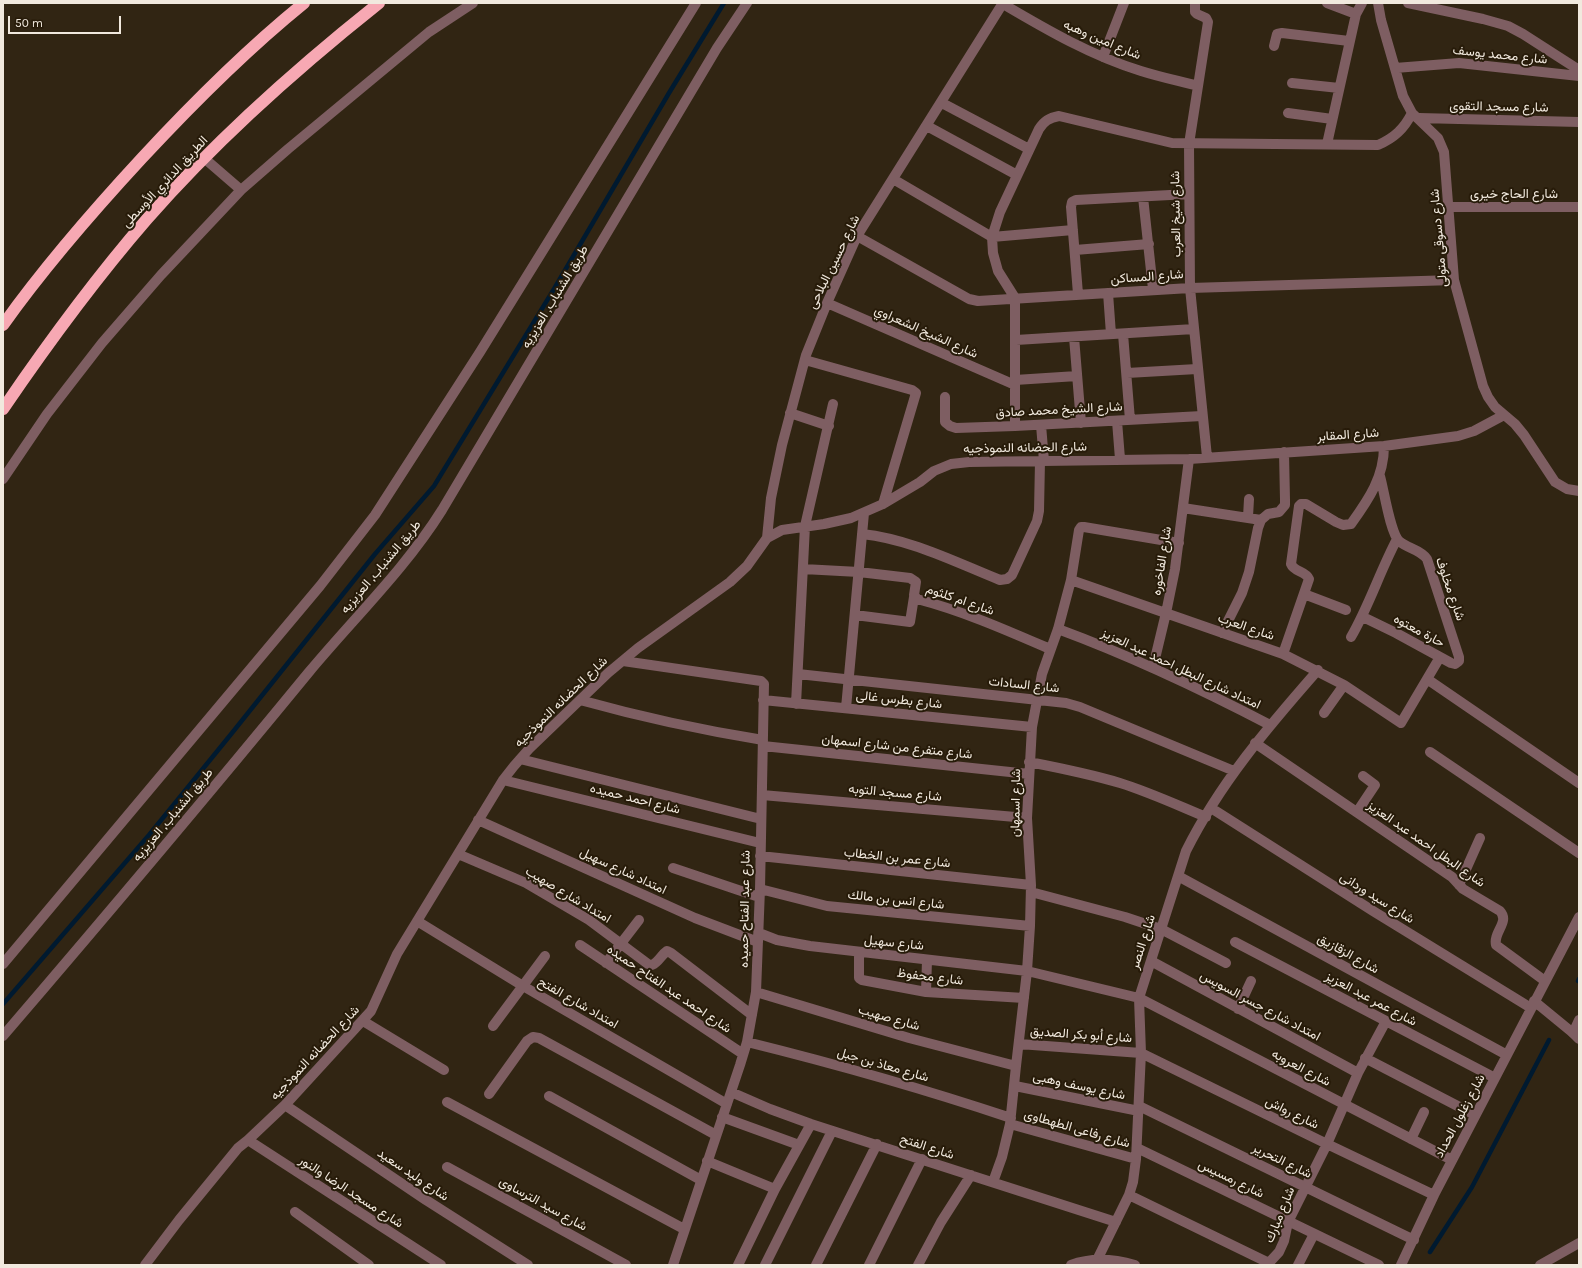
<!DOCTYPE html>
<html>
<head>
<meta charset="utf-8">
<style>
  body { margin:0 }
  #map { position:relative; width:1582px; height:1268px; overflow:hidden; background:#312513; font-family:Karla,sans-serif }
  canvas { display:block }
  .frame { position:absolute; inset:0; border:4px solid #f1e9de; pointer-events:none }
  .scale { position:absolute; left:8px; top:16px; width:113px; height:18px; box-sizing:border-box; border:2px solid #f1e9de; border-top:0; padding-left:5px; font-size:12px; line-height:14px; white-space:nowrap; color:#f1e9de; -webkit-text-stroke:3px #271b09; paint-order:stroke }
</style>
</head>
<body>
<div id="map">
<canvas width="1582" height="1268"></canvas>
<div class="frame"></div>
<div class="scale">50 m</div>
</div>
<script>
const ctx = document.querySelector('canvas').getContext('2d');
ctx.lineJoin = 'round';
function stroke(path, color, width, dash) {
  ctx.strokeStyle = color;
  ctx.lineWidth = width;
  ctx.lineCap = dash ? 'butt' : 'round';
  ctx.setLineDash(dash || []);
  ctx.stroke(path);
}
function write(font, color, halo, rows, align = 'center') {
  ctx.font = font + ' Karla,Vazirmatn,sans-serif';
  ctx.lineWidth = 4;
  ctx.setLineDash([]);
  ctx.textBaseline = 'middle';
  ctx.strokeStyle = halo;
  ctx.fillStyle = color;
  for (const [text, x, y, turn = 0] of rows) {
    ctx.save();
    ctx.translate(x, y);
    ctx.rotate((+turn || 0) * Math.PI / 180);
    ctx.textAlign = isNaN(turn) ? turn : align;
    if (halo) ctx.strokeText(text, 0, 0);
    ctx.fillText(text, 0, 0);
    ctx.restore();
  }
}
stroke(new Path2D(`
  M 1578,981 L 1579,979
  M 3,1004 L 149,835 L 232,733 L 375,554 L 434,486 L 554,289 L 669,93 L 724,3
  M 1430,1252 L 1472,1187 L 1549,1040`), '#001a30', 4.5);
stroke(new Path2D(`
  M 1195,3 L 1195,12 L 1197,14 L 1206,18 L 1208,22 L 1189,144 L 1190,288 L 1207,457
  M 1327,3 L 1356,14
  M 1378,3 L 1381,20 L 1403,96 L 1412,113 L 1438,138 L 1444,152 L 1454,280 L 1483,386 L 1488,397 L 1495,407 L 1515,424 L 1524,435 L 1555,482 L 1567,489 L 1579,491
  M 1408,3 L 1483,19 L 1508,26 L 1523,34 L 1579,70
  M 1003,4 C 1047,30 1092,56 1141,71 C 1160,77 1179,81 1198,86
  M 1274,46 L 1277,34 L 1282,33 L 1349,41
  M 1103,57 L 1124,3
  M 1395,68 L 1459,63 L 1579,76
  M 1292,83 L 1339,88
  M 942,103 L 1029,149
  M 1288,113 L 1332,119
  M 1419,118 L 1579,122
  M 927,126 L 1017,175
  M 1327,144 L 1356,14 L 1362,3
  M 204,158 L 241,190
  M 893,179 L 992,237 L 1073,230
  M 1143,197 L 1153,289
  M 1449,207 L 1579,207
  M 857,236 L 969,299 L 978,301 L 1190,288 L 1454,280
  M 1075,250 L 1149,244
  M 1108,293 L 1111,334
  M 1078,294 L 1071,207 L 1072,202 L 1076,200 L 1189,194
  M 827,303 L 1015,385
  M 1123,334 L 1130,420
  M 1074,337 L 1081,423
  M 1016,340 L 1194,329
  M 805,360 L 912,390 L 916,393 L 883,504
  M 1127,373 L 1197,369
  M 1015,380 L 1077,376
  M 945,397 L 945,422 L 950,426 L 956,428 L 1015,426 L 1202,416
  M 790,413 L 829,426
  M 1117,421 L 1120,459
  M 1041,425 L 1044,461
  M 1015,426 L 1015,298 L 998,271 L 993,253 L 992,237 L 1000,212 L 1039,129 C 1044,121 1049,118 1059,116 L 1172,143 L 1378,145 C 1394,138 1404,129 1412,113
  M 3,479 L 47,414 L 102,343 L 161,275 L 241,190 L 288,149 L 429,32 L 473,3
  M 1183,508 L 1261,520
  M 1248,517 L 1249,499
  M 862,534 C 910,539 955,562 1000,580 L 1007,579 L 1012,575 L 1037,521 L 1039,511 L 1040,461
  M 767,538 L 771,498 L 782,445 L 806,355 L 827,303 L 857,236 L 1003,3
  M 803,569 L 859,572 L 910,578 L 916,582 L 914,595 L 917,599 C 963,611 1006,630 1050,649
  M 1071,580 L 1283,654 L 1344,685 L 1401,723 L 1440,657
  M 1304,594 L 1346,610
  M 855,615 L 910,622 L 914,597
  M 1363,617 L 1396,633 L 1451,663 L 1455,664 L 1459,661 L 1459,657 L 1427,559 C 1420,549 1408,549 1399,541 C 1390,532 1384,490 1380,476
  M 1058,629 C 1131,656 1201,689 1270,725
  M 1222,633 L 1242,593 L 1249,572 L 1258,528 L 1261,520 L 1268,514 L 1279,512 L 1285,505 L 1285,500 L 1284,452
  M 1351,637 C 1369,606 1380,571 1397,539
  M 1283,654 L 1309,579 C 1306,571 1294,572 1291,564 L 1299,506 L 1301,504 L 1306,504 L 1336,522 L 1343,525 L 1351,524 C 1369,499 1384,477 1384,446
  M 623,661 L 761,681 L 764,684 L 760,889 L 756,992 L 747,1042 L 740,1065 L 673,1265
  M 1153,667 L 1166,613 L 1175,569 L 1189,459
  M 798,674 L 1066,703 L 1080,707 L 1234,771
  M 1427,679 L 1579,783
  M 580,700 C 641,717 701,730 763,740
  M 763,700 L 1032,727
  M 796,704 L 805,526 L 833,404
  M 846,708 L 864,513
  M 1324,713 L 1344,685
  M 1255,743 L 1452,877 L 1463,889 L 1500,911 C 1510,922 1493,932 1496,945 L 1545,981
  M 763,746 L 1029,774
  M 1430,752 L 1579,853
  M 520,759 L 761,819
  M 1029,762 C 1060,768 1090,774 1120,783 C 1149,792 1177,805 1206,817
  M 503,780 L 760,843
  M 762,795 L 1027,818
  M 1211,808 L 1373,911 L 1531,1008
  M 1357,812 L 1375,785 L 1363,776
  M 478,820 L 695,918 L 758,942
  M 458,854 L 526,883 L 589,920 L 648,964 L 652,965 C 659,962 661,955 667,951 L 671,953 L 752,1015
  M 760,856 L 1031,885
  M 673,868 L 759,897
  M 1178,876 L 1507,1055
  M 1459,885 L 1480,838
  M 760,889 L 827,906 L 1030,926
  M 1031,892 L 1125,917 L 1161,929 L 1226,963
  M 417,921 L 523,986 L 727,1104
  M 759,933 L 777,940 L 810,946 L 1027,971 L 1139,998 L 1452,1160
  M 1235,942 L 1495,1078
  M 580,945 L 743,1054
  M 859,952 L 859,978 L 862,980 L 926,992 L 1024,998
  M 1151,961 L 1358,1073
  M 606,963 L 639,920
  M 756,992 L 909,1038 L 1016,1066
  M 926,992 L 927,960
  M 1534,1001 L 1573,1033
  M 1238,1009 L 1251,981
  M 363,1021 L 444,1070
  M 493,1026 L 545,956
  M 747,1042 C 836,1064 924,1089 1011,1118
  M 1019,1044 L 1141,1053 L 1327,1144 L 1434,1195
  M 1365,1058 L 1475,1115
  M 1015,1086 L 1139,1111
  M 731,1092 L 770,1109 L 811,1124 L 1116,1222
  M 489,1094 L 527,1041 L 533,1037 L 539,1038 L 716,1135
  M 549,1096 L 701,1180
  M 447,1102 L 684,1229
  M 285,1105 L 426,1200 L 528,1265
  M 1139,1106 L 1414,1240
  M 722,1117 L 799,1145
  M 1010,1124 L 1136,1159
  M 1411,1139 L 1424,1112
  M 248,1140 L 441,1265
  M 1137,1148 L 1379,1265
  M 707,1161 L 775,1189
  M 447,1167 L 626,1265
  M 993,1182 L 1002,1157 L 1010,1124 L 1016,1066 L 1027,971 L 1030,926 L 1031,885 L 1027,818 L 1032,727 L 1042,674 L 1058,629 L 1071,580 L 1079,530 L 1081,527 L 1084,527 L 1179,543
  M 1129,1195 L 1269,1263
  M 295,1212 L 369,1265
  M 1097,1260 L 1129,1195 L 1133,1182 L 1136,1159 L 1141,1053 L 1139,998 L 1186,851 C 1220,783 1268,727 1318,670
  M 145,1265 L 179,1220 L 238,1148 L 248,1140 L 285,1105 L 371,1011 L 397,954 L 503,780 L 514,766 L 529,749 L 608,673 L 638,648 L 730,582 L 747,566 L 767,538 L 782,530 L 824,524 L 851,518 L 883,504 L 920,482 L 934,471 L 951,464 L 969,462 L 1189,459 L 1384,446 L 1458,436 L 1474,431 L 1504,415
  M 738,1265 L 775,1189 L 811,1124
  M 765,1265 L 832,1131
  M 816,1265 L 877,1144
  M 869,1265 L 922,1159
  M 918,1265 L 941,1222 L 971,1175
  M 1071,1265 C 1092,1257 1114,1259 1135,1265
  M 1267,1265 L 1279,1252 L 1284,1241 L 1288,1222 L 1327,1144 L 1358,1073 L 1386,1021
  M 1298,1265 L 1314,1234
  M 1401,1265 L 1434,1195 L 1579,917`), '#7e5e62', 10);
stroke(new Path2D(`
  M 3,964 L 320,586 L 375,515 L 480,352 L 696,3
  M 1579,1020 L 1573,1033 L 1579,1039
  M 3,1036 C 106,916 208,795 309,672 C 354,618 405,569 442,510 L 717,48 L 747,3
  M 1540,1265 L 1579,1243`), '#7e5e62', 10);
stroke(new Path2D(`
  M 3,325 C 45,266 93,211 142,158 C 193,103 246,50 304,3
  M 3,409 C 48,343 95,279 147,219 C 217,139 296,69 379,3`), '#f7a8b3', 12);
write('13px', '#f1e9de', '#271b09', [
  ["شارع امين وهبه",1102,40,23],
  ["شارع محمد يوسف",1500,55,6],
  ["شارع مسجد التقوى",1499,107,1],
  ["الطريق الدائري الأوسطى",165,182,-47],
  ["شارع الحاج خيرى",1514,194],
  ["شارع شيخ العرب",1176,214,-91],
  ["شارع دسوقى متولى",1439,238,-95],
  ["شارع حسين البلاحى",834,262,-64],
  ["شارع المساكن",1147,277,-4],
  ["طريق الشنباب, العزيزيه",555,297,-59],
  ["شارع الشيخ الشعراوي",926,332,24],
  ["شارع الشيخ محمد صادق",1059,410,-3],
  ["شارع المقابر",1348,435,-4],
  ["شارع الحضانه النموذجيه",1025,448,-1],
  ["شارع الفاخوره",1162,561,-81],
  ["طريق الشنباب, العزيزيه",381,567,-50],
  ["شارع مخلوف",1450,589,71],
  ["شارع ام كلثوم",960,600,19],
  ["شارع العرب",1246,627,19],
  ["حارة معتوه",1419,631,28],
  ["امتداد شارع البطل احمد عبد العزيز",1181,669,25],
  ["شارع السادات",1024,685,6],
  ["شارع بطرس غالى",899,700,6],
  ["شارع الحضانه النموذجيه",561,702,-44],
  ["شارع متفرع من شارع اسمهان",897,747,6],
  ["شارع مسجد التوبه",895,793,5],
  ["شارع احمد حميده",635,799,14],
  ["شارع اسمهان",1016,803,-89],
  ["طريق الشنباب, العزيزيه",173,815,-50],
  ["شارع البطل احمد عبد العزيز",1426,844,35],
  ["شارع عمر بن الخطاب",897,858,6],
  ["امتداد شارع سهيل",623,871,25],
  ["امتداد شارع صهيب",568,895,31],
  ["شارع سيد وردانى",1377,898,32],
  ["شارع انس بن مالك",896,900,6],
  ["شارع عبد الفتاح حميده",745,909,-89],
  ["شارع النصر",1143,942,-72],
  ["شارع سهيل",894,943,6],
  ["شارع الزقازيق",1348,954,29],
  ["شارع محفوظ",930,977,7],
  ["شارع احمد عبد الفتاح حميده",669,989,34],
  ["شارع عمر عبد العزيز",1371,999,28],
  ["امتداد شارع الفتح",578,1003,30],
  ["امتداد شارع جسر السويس",1260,1006,28],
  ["شارع صهيب",889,1018,16],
  ["شارع أبو بكر الصديق",1081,1035,4],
  ["شارع الحضانه النموذجيه",315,1053,-47],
  ["شارع معاذ بن جبل",883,1065,16],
  ["شارع العروبه",1301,1068,28],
  ["شارع يوسف وهبى",1079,1086,12],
  ["شارع رواش",1292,1113,26],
  ["شارع زغلول الحداد",1460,1116,-62],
  ["شارع رفاعى الطهطاوى",1077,1129,16],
  ["شارع الفتح",927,1147,18],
  ["شارع التحرير",1282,1161,26],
  ["شارع وليد سعيد",413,1175,34],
  ["شارع رمسيس",1231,1179,26],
  ["شارع مسجد الرضا والنور",351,1192,33],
  ["شارع سيد الترساوى",543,1204,29],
  ["شارع مبارك",1280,1215,-68]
]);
</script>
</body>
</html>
